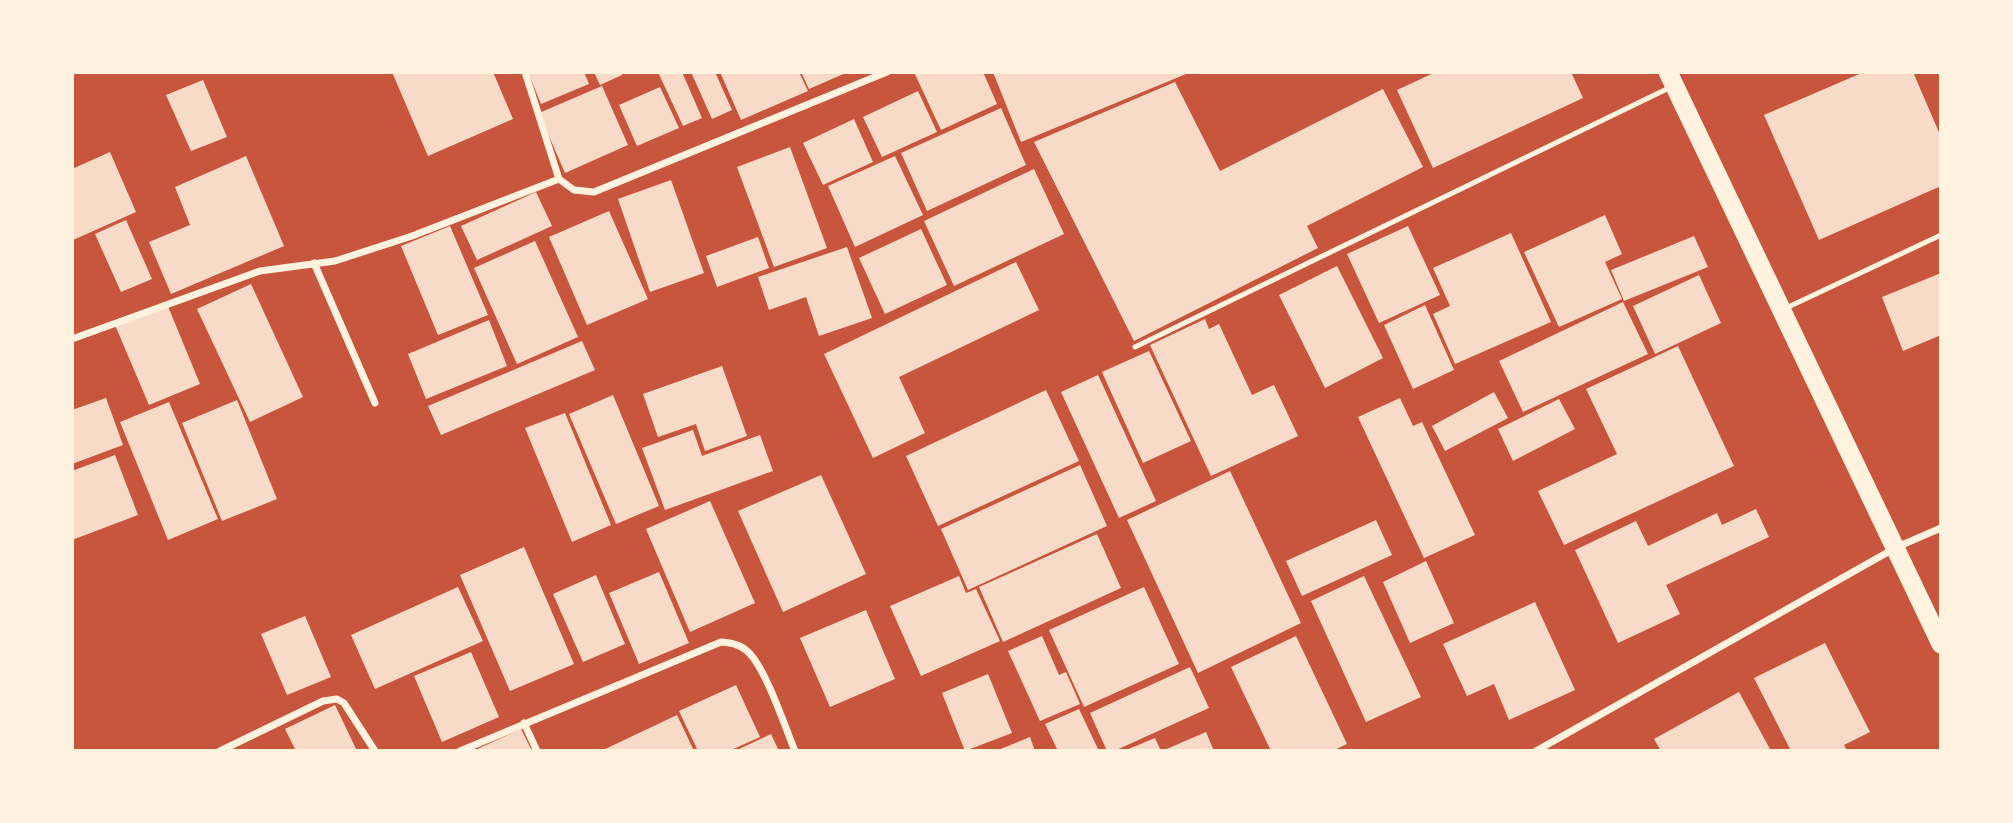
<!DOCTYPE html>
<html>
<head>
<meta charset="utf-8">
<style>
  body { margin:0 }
  #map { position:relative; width:2013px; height:823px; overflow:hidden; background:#c8553d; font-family:Inter,sans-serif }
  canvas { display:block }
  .frame { position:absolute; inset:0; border:74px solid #fff3e0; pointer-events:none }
</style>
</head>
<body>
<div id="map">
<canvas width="2013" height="823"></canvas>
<div class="frame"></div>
</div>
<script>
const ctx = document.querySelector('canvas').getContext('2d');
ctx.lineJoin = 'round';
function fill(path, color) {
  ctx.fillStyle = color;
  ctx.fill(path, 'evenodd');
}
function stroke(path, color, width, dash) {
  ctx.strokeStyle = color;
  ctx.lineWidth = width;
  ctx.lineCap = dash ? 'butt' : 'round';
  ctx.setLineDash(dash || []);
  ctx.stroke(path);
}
fill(new Path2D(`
  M 392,72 L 493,72 L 513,119 L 428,156 Z
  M 528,72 L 584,72 L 589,84 L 541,104 Z
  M 594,72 L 621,72 L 622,75 L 600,85 Z
  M 658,72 L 682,72 L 702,118 L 683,126 Z
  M 691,72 L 715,72 L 732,110 L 712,119 Z
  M 720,72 L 799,72 L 808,91 L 741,120 Z
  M 801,72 L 848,72 L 809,89 Z
  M 914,72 L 983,72 L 997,104 L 941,130 Z
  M 993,72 L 1191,72 L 1021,142 Z
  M 1436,72 L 1571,72 L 1583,98 L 1433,168 L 1397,90 Z
  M 1864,72 L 1913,72 L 1941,137 L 1941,186 L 1819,240 L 1764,115 Z
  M 203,80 L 227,137 L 191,151 L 166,95 Z
  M 1175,82 L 1220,171 L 1383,89 L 1423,167 L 1307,226 L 1318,248 L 1134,341 L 1034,142 Z
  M 602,86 L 628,145 L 565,173 L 539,113 Z
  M 660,87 L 679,128 L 637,146 L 619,105 Z
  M 918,91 L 937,132 L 882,157 L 863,117 Z
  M 1001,108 L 1026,165 L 927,211 L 901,153 Z
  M 854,119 L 873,162 L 823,185 L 803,143 Z
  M 790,147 L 827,248 L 774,267 L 737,167 Z
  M 110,152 L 136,212 L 73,240 L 72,169 Z
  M 246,156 L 284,246 L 171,294 L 149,242 L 190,225 L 175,187 Z
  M 895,156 L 923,215 L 855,247 L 828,186 Z
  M 1034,169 L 1064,234 L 954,286 L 924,221 Z
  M 671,180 L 704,273 L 650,292 L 618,199 Z
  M 536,192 L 552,226 L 477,260 L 461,226 Z
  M 609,211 L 648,299 L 587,325 L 549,237 Z
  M 1605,215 L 1622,254 L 1605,262 L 1622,299 L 1559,327 L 1524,252 Z
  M 126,220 L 152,279 L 121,292 L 95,234 Z
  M 450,226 L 488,315 L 438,335 L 401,246 Z
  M 1408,226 L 1440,295 L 1379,323 L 1347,254 Z
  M 921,229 L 947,285 L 885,314 L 859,258 Z
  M 1511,233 L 1551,322 L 1455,364 L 1433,314 L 1450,306 L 1433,268 Z
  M 1694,236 L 1708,267 L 1624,301 L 1611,270 Z
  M 758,237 L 769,268 L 717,287 L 706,256 Z
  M 535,241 L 578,337 L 517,364 L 474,268 Z
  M 847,247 L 872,318 L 819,336 L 806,297 L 769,310 L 758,277 Z
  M 1016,262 L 1039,310 L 899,377 L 925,433 L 873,458 L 824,354 Z
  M 1337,266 L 1383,358 L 1325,388 L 1279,295 Z
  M 1941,273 L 1941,335 L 1903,351 L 1882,297 Z
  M 1699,275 L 1721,323 L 1655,354 L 1633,306 Z
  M 251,284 L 303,397 L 250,422 L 197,309 Z
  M 1623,302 L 1648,354 L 1523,412 L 1499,361 Z
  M 167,304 L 200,384 L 149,405 L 115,325 Z
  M 1425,305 L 1454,370 L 1413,389 L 1384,325 Z
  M 1205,319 L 1209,329 L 1219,324 L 1252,395 L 1274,385 L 1298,436 L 1211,476 L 1150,345 Z
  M 489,320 L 507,366 L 426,399 L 408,354 Z
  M 582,341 L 595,370 L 441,435 L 428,406 Z
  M 1678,346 L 1734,466 L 1564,545 L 1538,491 L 1617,454 L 1586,389 Z
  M 1149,351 L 1191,441 L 1143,463 L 1102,372 Z
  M 722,366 L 747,436 L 705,451 L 696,424 L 658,437 L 643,394 Z
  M 1098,375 L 1156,501 L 1119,518 L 1061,392 Z
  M 1046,390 L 1079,461 L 938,526 L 906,456 Z
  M 1494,392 L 1508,418 L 1445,451 L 1432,426 Z
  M 613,395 L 659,506 L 616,524 L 569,414 Z
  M 106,398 L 123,445 L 72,464 L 72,410 Z
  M 1400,398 L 1413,426 L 1422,422 L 1475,535 L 1424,558 L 1358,417 Z
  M 1559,399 L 1575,429 L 1513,461 L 1498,429 Z
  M 237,400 L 277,499 L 222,521 L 182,423 Z
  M 169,402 L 218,519 L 168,540 L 120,422 Z
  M 565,413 L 611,525 L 572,542 L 525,428 Z
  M 693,430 L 702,456 L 760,435 L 773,471 L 665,510 L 642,448 Z
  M 115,455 L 138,515 L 72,540 L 72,471 Z
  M 1080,465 L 1107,526 L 968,590 L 941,529 Z
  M 1230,471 L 1301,623 L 1198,673 L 1127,520 Z
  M 821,475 L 866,574 L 783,612 L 738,511 Z
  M 710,501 L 755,603 L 690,632 L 646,529 Z
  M 1756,509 L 1769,537 L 1666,585 L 1680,614 L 1618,643 L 1575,550 L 1636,521 L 1648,546 L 1717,513 L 1722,525 Z
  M 1376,520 L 1392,555 L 1302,596 L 1286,561 Z
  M 1097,534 L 1121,588 L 1003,642 L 979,587 Z
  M 524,547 L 574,664 L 510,691 L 460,575 Z
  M 1426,561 L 1454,623 L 1410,643 L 1383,582 Z
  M 659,572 L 689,643 L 639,664 L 609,593 Z
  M 596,575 L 625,644 L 583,662 L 553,594 Z
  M 959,576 L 966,593 L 976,589 L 1000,641 L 921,676 L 890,606 Z
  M 1364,576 L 1421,697 L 1366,722 L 1311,601 Z
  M 458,587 L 483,641 L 375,689 L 351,635 Z
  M 1144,587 L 1179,664 L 1084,707 L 1049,630 Z
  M 1535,602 L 1575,690 L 1509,720 L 1494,684 L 1467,696 L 1443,644 Z
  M 866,610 L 895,679 L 830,707 L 800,638 Z
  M 305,616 L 331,677 L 287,695 L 261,634 Z
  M 1042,636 L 1059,675 L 1066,672 L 1080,704 L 1040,721 L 1008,651 Z
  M 1296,636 L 1347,744 L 1332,751 L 1271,751 L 1231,667 Z
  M 1825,643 L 1870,732 L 1844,745 L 1847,751 L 1791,751 L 1754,678 Z
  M 471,652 L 499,717 L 442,742 L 414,676 Z
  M 1190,667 L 1209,708 L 1114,751 L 1107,751 L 1090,713 Z
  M 988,674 L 1012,733 L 965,751 L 942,693 Z
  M 736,685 L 760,737 L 729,751 L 698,751 L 679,711 Z
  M 1739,692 L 1771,751 L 1661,751 L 1654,739 Z
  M 335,705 L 357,751 L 296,751 L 285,729 Z
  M 1079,709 L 1099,751 L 1058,751 L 1045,724 Z
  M 677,715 L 694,751 L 601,751 Z
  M 521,729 L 532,751 L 473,751 Z
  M 1206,732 L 1214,751 L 1162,751 Z
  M 771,734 L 779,751 L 735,751 Z
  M 1030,737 L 1035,751 L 996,751 Z
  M 1155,738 L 1161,751 L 1124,751 Z`), '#f7dbc8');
stroke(new Path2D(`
  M 1784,309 L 1941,235
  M 1135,347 L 1671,87`), '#fff3e0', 5);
stroke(new Path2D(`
  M 559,179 L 574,190 L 594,192 L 887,72
  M 314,263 L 375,403
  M 72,339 L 260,271 L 335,261 L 412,236 L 559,179 L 525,72
  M 524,723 L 537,751
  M 220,751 L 323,701 L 337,699 L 344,703 L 375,751
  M 460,751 L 721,642 C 730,643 740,644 747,651 C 765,666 785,727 795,751
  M 1536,751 L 1897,547 L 1941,528`), '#fff3e0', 7);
stroke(new Path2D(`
  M 1668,72 L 1941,644`), '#fff3e0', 19);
</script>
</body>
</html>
